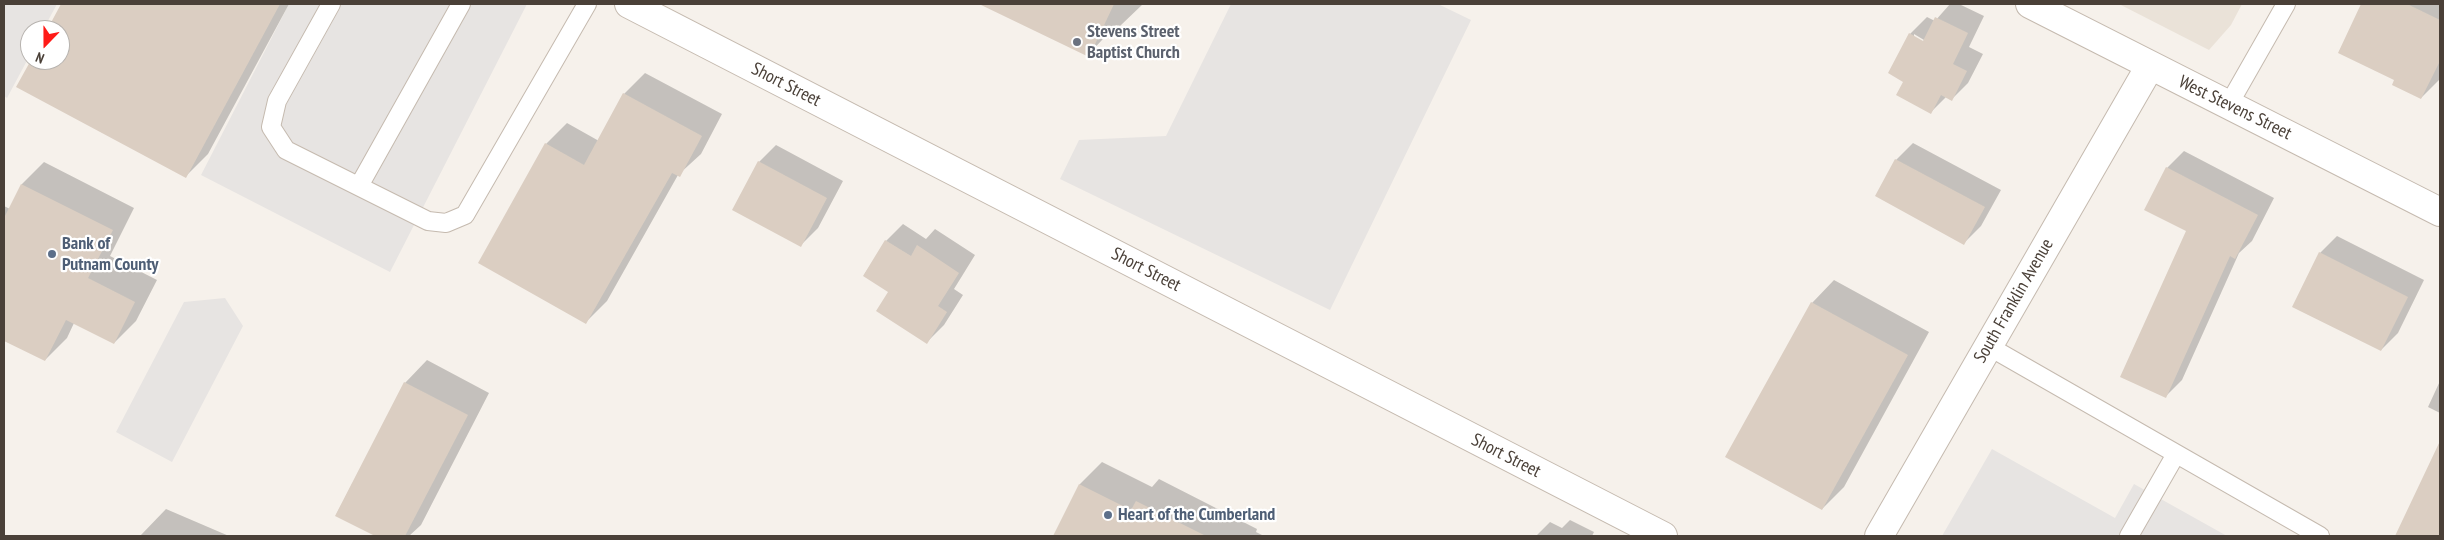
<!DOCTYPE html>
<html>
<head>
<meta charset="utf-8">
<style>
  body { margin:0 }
  #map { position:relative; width:2444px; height:540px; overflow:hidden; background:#f6f1eb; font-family:"PT Sans Narrow",sans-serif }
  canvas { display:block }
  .frame { position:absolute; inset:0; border:5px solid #4a4038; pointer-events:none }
  .north { position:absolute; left:20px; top:20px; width:50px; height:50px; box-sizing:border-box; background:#fff; border:1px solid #b7b3af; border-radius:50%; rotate:202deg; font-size:14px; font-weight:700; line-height:20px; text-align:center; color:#4a4038 }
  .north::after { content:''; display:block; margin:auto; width:18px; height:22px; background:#ff1b18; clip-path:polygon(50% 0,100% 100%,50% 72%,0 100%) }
</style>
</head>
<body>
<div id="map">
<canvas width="2444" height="540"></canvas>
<div class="frame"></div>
<div class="north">N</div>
</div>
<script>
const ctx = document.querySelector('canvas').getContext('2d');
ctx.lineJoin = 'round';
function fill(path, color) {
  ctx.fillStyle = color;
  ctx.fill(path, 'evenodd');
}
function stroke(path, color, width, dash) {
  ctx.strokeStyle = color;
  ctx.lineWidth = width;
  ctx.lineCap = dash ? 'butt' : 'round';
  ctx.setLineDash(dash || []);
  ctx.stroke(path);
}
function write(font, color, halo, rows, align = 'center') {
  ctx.font = font + ' "PT Sans Narrow",sans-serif';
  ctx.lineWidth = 4.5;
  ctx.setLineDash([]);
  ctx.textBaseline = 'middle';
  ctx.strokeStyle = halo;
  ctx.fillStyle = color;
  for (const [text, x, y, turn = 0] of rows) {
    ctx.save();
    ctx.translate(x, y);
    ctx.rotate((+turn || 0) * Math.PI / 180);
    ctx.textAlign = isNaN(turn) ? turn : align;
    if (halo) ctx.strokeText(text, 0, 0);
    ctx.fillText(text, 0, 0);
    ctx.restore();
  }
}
fill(new Path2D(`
  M 2119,4 L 2242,4 L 2231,25 L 2209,50 Z`), '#eae2d8');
fill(new Path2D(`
  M 4,4 L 57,4 L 43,30 L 30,30 L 30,55 L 7,98 L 4,96 Z
  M 289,4 L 527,4 L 390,272 L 201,175 Z
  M 1231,4 L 1438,4 L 1471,20 L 1330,310 L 1060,179 L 1079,140 L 1166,136 Z
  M 225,298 L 243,326 L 172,462 L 116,432 L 184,302 Z
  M 1992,449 L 2115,518 L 2134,484 L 2227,536 L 1942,536 Z`), '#e7e4e2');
fill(new Path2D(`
  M 63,4 L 289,4 L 208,154 L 186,176 L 33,60 L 60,60 L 60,30 L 49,30 Z
  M 982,4 L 1143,4 L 1120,26 L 1116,25 L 1088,55 Z
  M 1950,4 L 1959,4 L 1984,16 L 1969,47 L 1983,54 L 1968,83 L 1951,100 L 1946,97 L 1931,112 L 1905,81 L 1910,34 L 1927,17 L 1935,21 ZM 1914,34 L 1929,43 L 1928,45 L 1914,37 Z
  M 2363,4 L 2440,4 L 2440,79 L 2421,98 L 2396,80 L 2339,52 Z
  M 645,73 L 722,114 L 701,154 L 678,175 L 607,301 L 586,322 L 546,144 L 567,123 L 599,141 L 624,94 Z
  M 1913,143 L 2001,190 L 1981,226 L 1964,243 L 1896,160 Z
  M 776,145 L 843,181 L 818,228 L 801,245 L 759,162 Z
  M 2184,151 L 2274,198 L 2252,241 L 2239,253 L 2182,380 L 2165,397 L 2187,231 L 2167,168 Z
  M 44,162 L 134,208 L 110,256 L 157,280 L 136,321 L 114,343 L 74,323 L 67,338 L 45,360 L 4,339 L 4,206 L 10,209 L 22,184 Z
  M 903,224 L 926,239 L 935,229 L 975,255 L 954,289 L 963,295 L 944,325 L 927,342 L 890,292 L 864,275 L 886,241 Z
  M 2337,236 L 2424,280 L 2398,333 L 2381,350 L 2320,253 Z
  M 1834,280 L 1929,332 L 1844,487 L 1822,509 L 1812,303 Z
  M 427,360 L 489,393 L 421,525 L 409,536 L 378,536 L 336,515 L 405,383 Z
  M 2440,381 L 2440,413 L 2428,407 Z
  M 2440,444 L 2440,536 L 2415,536 L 2400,529 Z
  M 1102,462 L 1152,487 L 1159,479 L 1257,529 L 1256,532 L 1264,536 L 1055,536 L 1080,484 Z
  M 166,509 L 229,536 L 140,536 Z
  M 1570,520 L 1594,532 L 1592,536 L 1536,536 L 1550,522 L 1562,528 Z`), '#0003');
fill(new Path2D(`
  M 61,4 L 280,4 L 186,178 L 16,87 L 31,60 L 60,60 L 60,30 L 47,30 Z
  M 979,4 L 1114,4 L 1089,57 Z
  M 2361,4 L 2407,4 L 2440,20 L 2440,61 L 2421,99 L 2392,85 L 2394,80 L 2338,53 Z
  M 1935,17 L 1968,33 L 1953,64 L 1967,71 L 1952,101 L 1941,95 L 1931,114 L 1896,95 L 1903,82 L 1888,73 L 1909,33 L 1923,41 Z
  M 623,93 L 702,136 L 680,177 L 672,173 L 586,324 L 478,263 L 545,143 L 584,165 Z
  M 1895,159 L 1985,207 L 1964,245 L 1875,196 Z
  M 758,161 L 827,198 L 801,247 L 732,210 Z
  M 2166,167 L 2258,215 L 2235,259 L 2230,256 L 2166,398 L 2120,377 L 2186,231 L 2144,210 Z
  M 21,184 L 113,230 L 88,278 L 135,302 L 114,344 L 66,320 L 45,361 L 4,341 L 4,218 Z
  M 885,240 L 911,256 L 917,245 L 959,273 L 938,306 L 947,312 L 927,344 L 876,311 L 888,292 L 863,276 Z
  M 2319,252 L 2408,297 L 2381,351 L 2292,307 Z
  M 1811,302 L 1908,355 L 1822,510 L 1725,457 Z
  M 404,382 L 468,415 L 405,536 L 375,536 L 335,516 Z
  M 2440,441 L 2440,536 L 2395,536 Z
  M 1079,484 L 1131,510 L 1136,501 L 1206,536 L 1053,536 Z`), '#dbcec2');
const service = new Path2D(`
  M 331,4 L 277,101 L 271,127 L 286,150 L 428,221 L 446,223 L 465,215 L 587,4
  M 2229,104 L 2286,4
  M 359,186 L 461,4
  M 1988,346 L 2320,536
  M 2129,536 L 2176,454`);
const minor = new Path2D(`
  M 629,4 L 1663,536
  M 1879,536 L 2150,66`);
const tertiary = new Path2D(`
  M 2030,4 L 2440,212`);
stroke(service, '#c5baaf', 20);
stroke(minor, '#c5baaf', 30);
stroke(tertiary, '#c5baaf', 30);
stroke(service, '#fff', 18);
stroke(minor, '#fff', 28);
stroke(tertiary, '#fff', 28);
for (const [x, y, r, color] of [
  [1077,42,5,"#6b7280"],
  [52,254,5,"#5c6f8a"],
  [1108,515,5,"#5c6f8a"]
]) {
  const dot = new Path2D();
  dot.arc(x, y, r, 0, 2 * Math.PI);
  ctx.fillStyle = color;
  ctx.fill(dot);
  stroke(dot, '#fff', 2);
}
write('bold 18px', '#5b616d', '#fff', [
  ["Stevens Street",1087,32],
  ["Baptist Church",1087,53]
], 'left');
write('18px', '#4a4038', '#fff', [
  ["Short Street",786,85,27],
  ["West Stevens Street",2235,108,26],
  ["Short Street",1146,270,27],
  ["South Franklin Avenue",2014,301,-60],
  ["Short Street",1506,456,27]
]);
write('bold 18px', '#4e5e75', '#fff', [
  ["Bank of",62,244],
  ["Putnam County",62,265],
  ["Heart of the Cumberland",1118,515]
], 'left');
</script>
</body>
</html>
